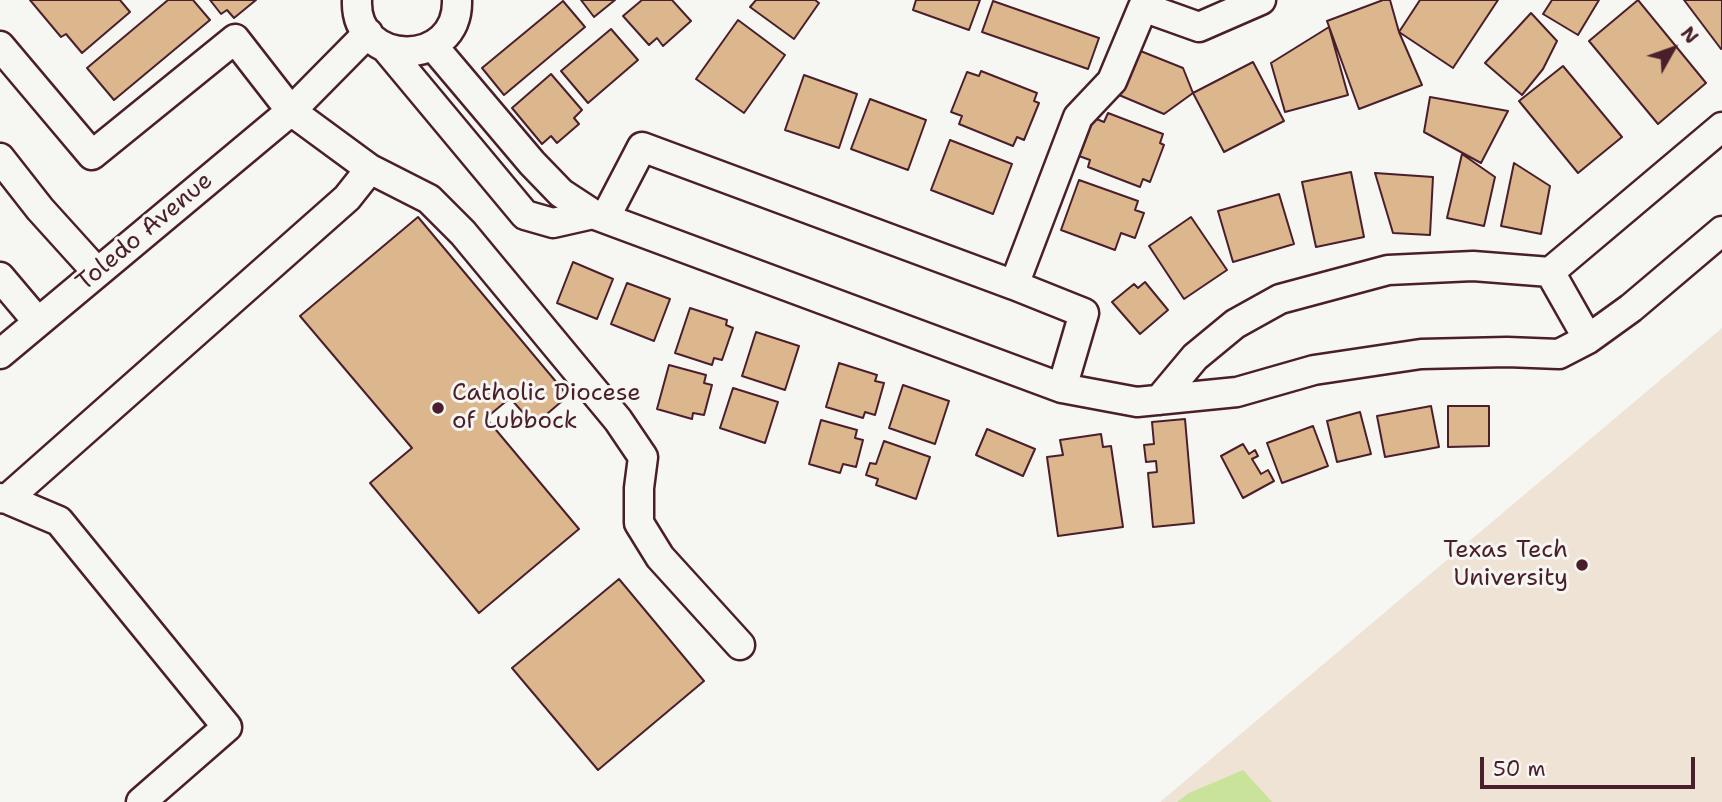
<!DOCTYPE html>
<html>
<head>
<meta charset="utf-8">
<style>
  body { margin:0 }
  #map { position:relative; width:1722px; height:802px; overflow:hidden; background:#f6f6f2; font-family:"Shantell Sans",sans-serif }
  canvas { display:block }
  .north { position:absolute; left:1638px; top:14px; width:70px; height:70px; -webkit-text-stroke:5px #f6f6f2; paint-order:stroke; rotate:50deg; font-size:19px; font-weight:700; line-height:28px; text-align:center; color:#4a1f2b }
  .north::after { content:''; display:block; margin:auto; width:24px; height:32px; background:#4a1f2b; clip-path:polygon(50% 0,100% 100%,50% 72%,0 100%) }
  .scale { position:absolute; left:1480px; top:757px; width:215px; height:32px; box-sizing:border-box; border:4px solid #4a1f2b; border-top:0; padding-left:9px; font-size:21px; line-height:24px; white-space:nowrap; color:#4a1f2b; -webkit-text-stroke:5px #f6f6f2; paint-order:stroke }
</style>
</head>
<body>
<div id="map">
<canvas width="1722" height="802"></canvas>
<div class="north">N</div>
<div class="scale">50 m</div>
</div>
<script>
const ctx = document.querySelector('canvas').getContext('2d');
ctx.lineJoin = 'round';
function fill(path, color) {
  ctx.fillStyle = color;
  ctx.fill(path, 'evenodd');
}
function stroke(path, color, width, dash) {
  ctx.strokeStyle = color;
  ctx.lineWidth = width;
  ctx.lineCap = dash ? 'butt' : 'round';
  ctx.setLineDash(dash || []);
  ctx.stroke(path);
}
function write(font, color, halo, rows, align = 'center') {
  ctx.font = font + ' "Shantell Sans",sans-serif';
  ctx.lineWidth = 6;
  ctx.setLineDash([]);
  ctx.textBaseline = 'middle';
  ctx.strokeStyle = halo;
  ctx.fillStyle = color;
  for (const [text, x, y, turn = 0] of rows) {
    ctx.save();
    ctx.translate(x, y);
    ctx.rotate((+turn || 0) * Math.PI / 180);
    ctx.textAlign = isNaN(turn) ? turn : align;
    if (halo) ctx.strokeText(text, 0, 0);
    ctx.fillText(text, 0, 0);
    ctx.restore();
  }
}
fill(new Path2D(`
  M 1722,328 L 1722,802 L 1160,802 Z`), '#eee3d4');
fill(new Path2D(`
  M 1243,770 L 1272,802 L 1177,802 L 1189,793 Z`), '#c9e39a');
const building = new Path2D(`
  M 30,0 L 120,0 L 130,12 L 82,53 L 66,34 L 61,37 Z
  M 168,0 L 193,0 L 210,20 L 114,100 L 87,68 Z
  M 210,0 L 256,0 L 234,18 L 227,10 L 221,14 Z
  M 581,0 L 615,0 L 594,17 Z
  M 642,0 L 672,0 L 691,21 L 663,46 L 657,38 L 649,45 L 623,16 Z
  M 756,0 L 815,0 L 819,3 L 794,39 L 750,7 Z
  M 916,0 L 980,0 L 969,30 L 913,10 Z
  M 1383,0 L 1390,0 L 1399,32 L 1422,85 L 1359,109 L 1327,21 Z
  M 1420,0 L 1498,0 L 1453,68 L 1399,32 Z
  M 1552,0 L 1599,0 L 1578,35 L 1543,14 Z
  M 1638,0 L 1706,83 L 1658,124 L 1589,41 Z
  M 1684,0 L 1722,0 L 1722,48 L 1721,49 Z
  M 563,1 L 585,27 L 504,95 L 482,68 Z
  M 993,1 L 1099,38 L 1088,69 L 982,32 Z
  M 1531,13 L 1557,41 L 1543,69 L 1522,95 L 1485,63 Z
  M 738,20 L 785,55 L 744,113 L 696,79 Z
  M 1329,27 L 1348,95 L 1285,112 L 1271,63 Z
  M 611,29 L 638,60 L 588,103 L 561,71 Z
  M 1138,50 L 1183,68 L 1193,93 L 1164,114 L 1119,95 Z
  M 1253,62 L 1284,121 L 1224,152 L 1193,93 Z
  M 1563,66 L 1622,137 L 1578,173 L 1519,101 Z
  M 981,71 L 1037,93 L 1034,101 L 1039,103 L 1024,140 L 1017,137 L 1013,146 L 959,124 L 962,116 L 951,112 L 967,72 L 979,76 Z
  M 551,74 L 582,110 L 574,118 L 579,124 L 557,143 L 551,136 L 542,144 L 512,108 Z
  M 804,75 L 857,94 L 839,148 L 785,130 Z
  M 1430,97 L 1508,111 L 1481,163 L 1424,132 Z
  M 870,99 L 926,120 L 908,170 L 851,149 Z
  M 1108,113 L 1163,134 L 1160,143 L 1164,145 L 1150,182 L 1143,179 L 1140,187 L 1088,167 L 1090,160 L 1079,156 L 1094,118 L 1104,122 Z
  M 950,140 L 1012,164 L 993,214 L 931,190 Z
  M 1462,154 L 1495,177 L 1484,226 L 1447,218 Z
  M 1514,163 L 1550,186 L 1541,234 L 1501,226 Z
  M 1351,172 L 1364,237 L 1316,247 L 1302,182 Z
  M 1375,173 L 1433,177 L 1430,235 L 1393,233 Z
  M 1079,180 L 1138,201 L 1135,210 L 1144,213 L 1135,238 L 1121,233 L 1115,250 L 1061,230 Z
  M 1279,194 L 1294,244 L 1233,262 L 1218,211 Z
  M 418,217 L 568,396 L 534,425 L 510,398 L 486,418 L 579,529 L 479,613 L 370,483 L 412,448 L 300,316 Z
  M 1191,217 L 1227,270 L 1184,299 L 1149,246 Z
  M 573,262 L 613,279 L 597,319 L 557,303 Z
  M 1145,282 L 1168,310 L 1140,334 L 1112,302 L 1134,284 L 1138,288 Z
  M 627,283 L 670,299 L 654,341 L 611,324 Z
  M 690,308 L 727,320 L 726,325 L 733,328 L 722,360 L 714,358 L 712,365 L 675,353 Z
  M 756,332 L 799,346 L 785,390 L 742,376 Z
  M 839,363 L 877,375 L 875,381 L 884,383 L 875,415 L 865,412 L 863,418 L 826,407 Z
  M 669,365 L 706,375 L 704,383 L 712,385 L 704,415 L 693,413 L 692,419 L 657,409 Z
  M 903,385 L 949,401 L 935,444 L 889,428 Z
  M 733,388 L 778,402 L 765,443 L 720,428 Z
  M 1431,406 L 1439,447 L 1385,457 L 1377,416 Z
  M 1448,406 L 1489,406 L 1489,446 L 1448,447 Z
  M 1360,412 L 1371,454 L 1337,462 L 1327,421 Z
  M 1185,419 L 1194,523 L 1153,527 L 1148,473 L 1157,472 L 1156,461 L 1146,462 L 1144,445 L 1154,444 L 1152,422 Z
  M 821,420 L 857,430 L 855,438 L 863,440 L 856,467 L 843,464 L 840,473 L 809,464 Z
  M 1313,426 L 1328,466 L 1282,483 L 1267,443 Z
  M 987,429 L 1035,449 L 1023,476 L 976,455 Z
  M 1101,434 L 1103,447 L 1111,446 L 1123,527 L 1058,536 L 1047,457 L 1063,455 L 1060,440 Z
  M 884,441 L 930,457 L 916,499 L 876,485 L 878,479 L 866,475 L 870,463 L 876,464 Z
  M 1243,444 L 1249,454 L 1255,450 L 1258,456 L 1252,459 L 1261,474 L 1268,470 L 1274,481 L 1243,498 L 1221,456 Z
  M 619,579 L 704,681 L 598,770 L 512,668 Z`);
fill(building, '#dcb68d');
stroke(building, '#4a1f2b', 2);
const minor = new Path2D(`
  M 357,0 C 354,68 459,69 457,0
  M 0,46 L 92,155 L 235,39 L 291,111 L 370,169 L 347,198 L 7,499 L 0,498
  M 433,46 L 532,163 L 561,193 L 593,214 L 1062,388 L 1137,402 L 1237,392 L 1314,370 L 1421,354 L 1507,352 L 1559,354 L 1588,339 L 1631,308 L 1722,231
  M 385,47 L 525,215 L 553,223 L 593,214
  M 0,158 L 40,209 L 97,272
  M 370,169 L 429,199 L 463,233 L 618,420 L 643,457 L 639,488 L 639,523 L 660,557 L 740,645
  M 605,218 L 642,147 L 1014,285 L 1084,313 L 1062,388
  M 1550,272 L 1588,339
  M 0,277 L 38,322
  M 1014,285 L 1078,117 L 1112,81 L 1143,7 L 1199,27 L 1261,0
  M 0,354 L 291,111 L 368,33
  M 1159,400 L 1195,357 L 1235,324 L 1280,299 L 1388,270 L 1473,266 L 1550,272 L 1722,127
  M 7,499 L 59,521 L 227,727 L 141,802`);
stroke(minor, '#4a1f2b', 33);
stroke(minor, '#f6f6f2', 28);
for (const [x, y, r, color] of [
  [438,408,7,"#4a1f2b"],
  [1582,565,7,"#4a1f2b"]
]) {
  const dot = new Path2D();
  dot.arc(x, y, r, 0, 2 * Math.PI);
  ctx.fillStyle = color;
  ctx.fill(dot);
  stroke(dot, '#f6f6f2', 2.5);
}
write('24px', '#4a1f2b', '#f6f6f2', [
  ["Toledo Avenue",145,232,-40]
]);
write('24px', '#4a1f2b', '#f6f6f2', [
  ["Catholic Diocese",452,394],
  ["of Lubbock",452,422],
  ["Texas Tech",1568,551,"right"],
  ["University",1568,579,"right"]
], 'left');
</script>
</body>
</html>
